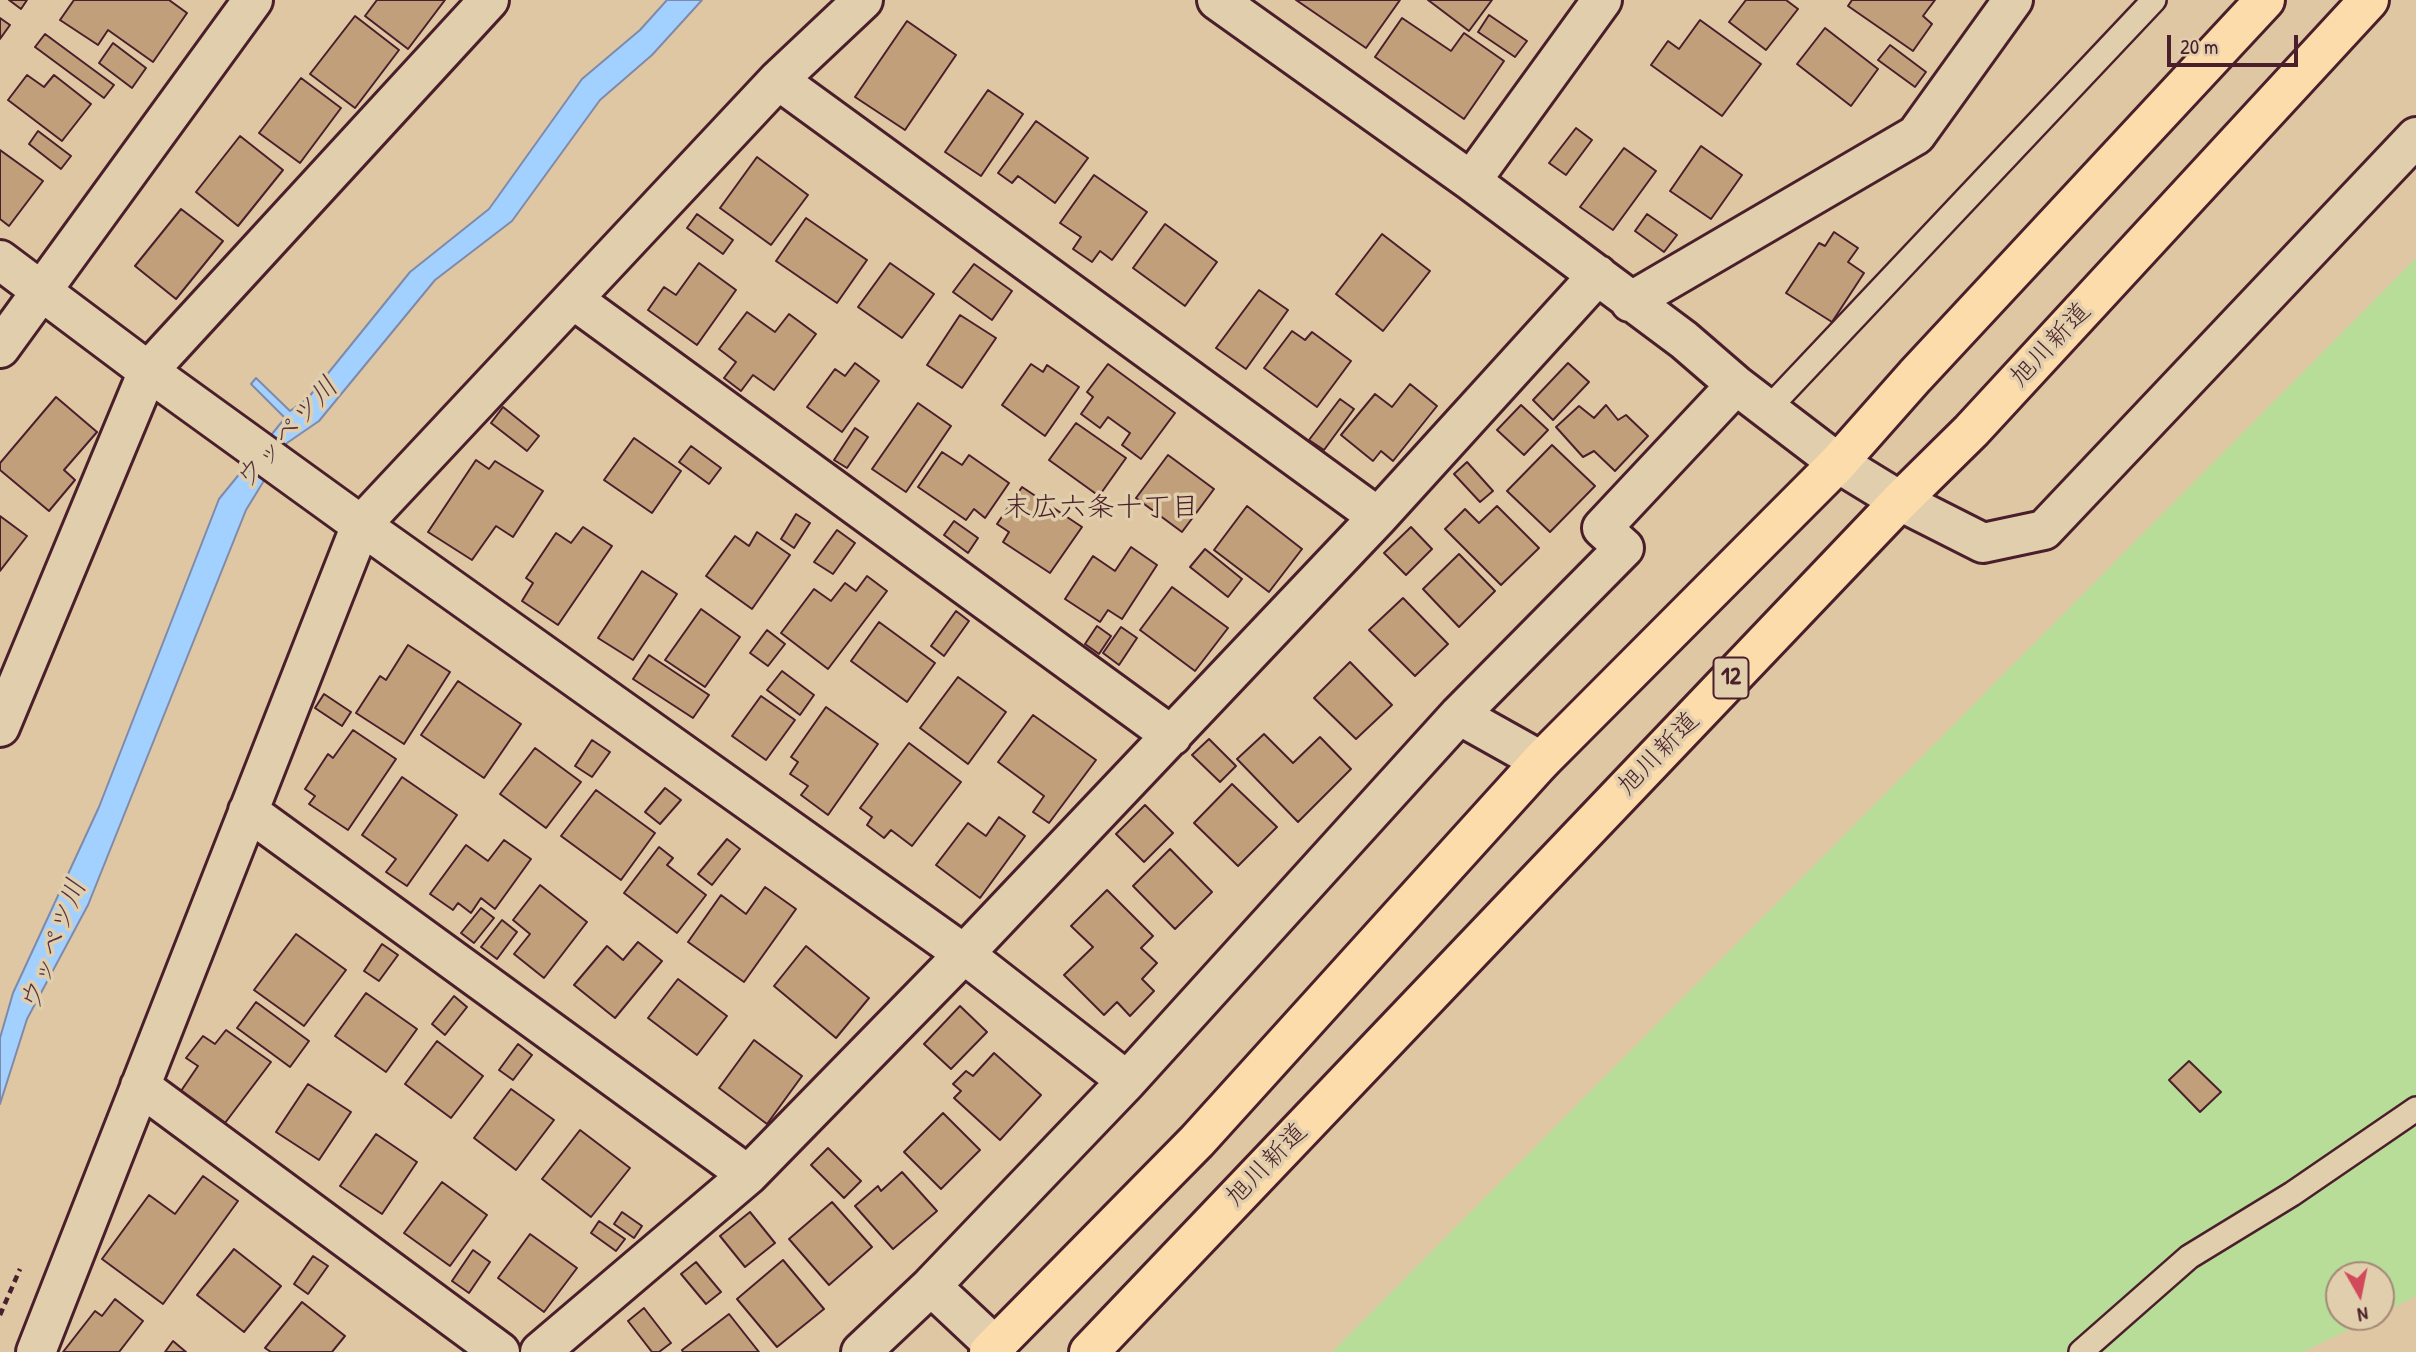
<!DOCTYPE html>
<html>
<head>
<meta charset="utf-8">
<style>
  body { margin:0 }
  #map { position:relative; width:2416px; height:1352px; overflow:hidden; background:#dec7a2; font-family:"Patrick Hand",sans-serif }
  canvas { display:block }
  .north { position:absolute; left:2325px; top:1261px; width:70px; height:70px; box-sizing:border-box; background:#e0ceac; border:2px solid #a48878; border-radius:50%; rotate:171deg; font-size:19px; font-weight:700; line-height:28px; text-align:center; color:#4a1f2b }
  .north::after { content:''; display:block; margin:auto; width:24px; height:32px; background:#d1495b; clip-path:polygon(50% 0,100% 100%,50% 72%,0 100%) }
  .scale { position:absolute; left:2167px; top:35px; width:131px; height:32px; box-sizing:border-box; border:4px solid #4a1f2b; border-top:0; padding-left:9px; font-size:21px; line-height:24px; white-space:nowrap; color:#4a1f2b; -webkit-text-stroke:5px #e0ceac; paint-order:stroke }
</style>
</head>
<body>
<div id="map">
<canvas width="2416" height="1352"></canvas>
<div class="north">N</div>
<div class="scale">20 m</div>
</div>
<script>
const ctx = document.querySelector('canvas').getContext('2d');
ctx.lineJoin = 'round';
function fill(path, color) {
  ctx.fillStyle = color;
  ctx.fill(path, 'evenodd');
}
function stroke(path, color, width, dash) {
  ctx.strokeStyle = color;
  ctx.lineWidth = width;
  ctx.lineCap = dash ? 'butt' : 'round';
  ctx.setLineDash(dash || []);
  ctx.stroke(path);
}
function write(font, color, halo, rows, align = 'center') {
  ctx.font = font + ' "Patrick Hand","Klee One",sans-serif';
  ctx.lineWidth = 7;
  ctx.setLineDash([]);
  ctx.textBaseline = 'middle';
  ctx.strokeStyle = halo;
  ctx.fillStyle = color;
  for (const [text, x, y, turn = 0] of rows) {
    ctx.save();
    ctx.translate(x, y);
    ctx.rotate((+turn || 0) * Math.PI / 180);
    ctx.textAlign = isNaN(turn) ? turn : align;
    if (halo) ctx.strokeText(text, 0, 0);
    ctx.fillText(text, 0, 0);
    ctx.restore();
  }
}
fill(new Path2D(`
  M 2416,258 L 2416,1296 L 2381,1314 L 2381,1275 L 2339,1275 L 2339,1317 L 2374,1317 L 2303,1352 L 1332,1352 Z`), '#b7dd99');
const water = new Path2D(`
  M 667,0 L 702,0 L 652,55 L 600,100 L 512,221 L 435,280 L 319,421 L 287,443 L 246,510 L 88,905 L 27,1019 L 0,1104 L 0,1038 L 13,993 L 99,807 L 219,499 L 285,418 L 251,384 L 256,378 L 290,411 L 308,398 L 410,272 L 489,209 L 582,79 L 640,30 Z`);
fill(water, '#a3d1ff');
stroke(water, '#7f8aaa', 2);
const building = new Path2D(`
  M 9,0 L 27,0 L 21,9 Z
  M 74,0 L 169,0 L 187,13 L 153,62 L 108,30 L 98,45 L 60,20 Z
  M 377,0 L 445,0 L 408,49 L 365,16 Z
  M 1296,0 L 1400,0 L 1366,48 Z
  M 1428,0 L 1492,0 L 1469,31 Z
  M 1746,0 L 1786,0 L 1798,9 L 1766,50 L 1729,22 Z
  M 1852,0 L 1935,0 L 1923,16 L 1932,24 L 1913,51 L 1848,6 Z
  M 1489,15 L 1527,41 L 1515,57 L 1478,32 Z
  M 355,16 L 399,50 L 355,108 L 310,74 Z
  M 0,18 L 10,25 L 0,39 Z
  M 1402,18 L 1451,51 L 1464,33 L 1504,61 L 1464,119 L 1375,57 Z
  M 1700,20 L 1761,64 L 1722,116 L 1651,65 L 1668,41 L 1679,49 Z
  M 907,21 L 956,55 L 905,130 L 855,97 Z
  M 1825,28 L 1878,69 L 1851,106 L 1797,64 Z
  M 45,34 L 114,85 L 104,98 L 35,47 Z
  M 113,43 L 146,68 L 132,88 L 99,63 Z
  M 1890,45 L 1926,72 L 1915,87 L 1878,60 Z
  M 27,75 L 44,87 L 54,75 L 91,104 L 62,141 L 8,100 Z
  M 301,78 L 341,108 L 300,163 L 259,133 Z
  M 988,90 L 1023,114 L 981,176 L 945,152 Z
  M 1036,121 L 1088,158 L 1055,203 L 1018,176 L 1012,183 L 998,173 Z
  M 1576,128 L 1592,140 L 1566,175 L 1549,163 Z
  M 38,131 L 71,156 L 61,169 L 29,144 Z
  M 240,136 L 283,170 L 238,226 L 196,192 Z
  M 1701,146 L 1742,175 L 1711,219 L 1670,191 Z
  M 1624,148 L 1656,171 L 1613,230 L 1580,207 Z
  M 0,150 L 43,181 L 9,226 L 0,219 Z
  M 757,157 L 808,195 L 771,245 L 720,208 Z
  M 1094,175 L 1147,212 L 1112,260 L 1100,251 L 1092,262 L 1073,249 L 1081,237 L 1060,223 Z
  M 181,209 L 223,241 L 176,299 L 135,266 Z
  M 697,214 L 733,240 L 723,254 L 687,228 Z
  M 1647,214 L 1677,235 L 1664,252 L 1635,231 Z
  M 806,218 L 867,260 L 837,303 L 776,261 Z
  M 1165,224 L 1217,262 L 1185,306 L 1133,268 Z
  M 1834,232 L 1858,248 L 1848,262 L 1864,273 L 1832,322 L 1786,293 L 1819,243 L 1825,246 Z
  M 1382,234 L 1430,271 L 1383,331 L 1336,294 Z
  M 699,263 L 736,290 L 697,345 L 648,310 L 664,287 L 676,295 Z
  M 890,263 L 934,294 L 902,338 L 858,307 Z
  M 974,264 L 1012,291 L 992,320 L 953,292 Z
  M 1259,290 L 1288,310 L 1246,369 L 1216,348 Z
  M 747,312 L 775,332 L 789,314 L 816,334 L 774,390 L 753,375 L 741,391 L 724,378 L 736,362 L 719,349 Z
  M 960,315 L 996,338 L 962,388 L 927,365 Z
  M 1292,331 L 1305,340 L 1312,332 L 1351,361 L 1317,407 L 1264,368 Z
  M 855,363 L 879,381 L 842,432 L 807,407 L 835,369 L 845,376 Z
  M 1568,363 L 1589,382 L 1553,420 L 1533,400 Z
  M 1031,364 L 1043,372 L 1047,365 L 1079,387 L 1045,436 L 1002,405 Z
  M 1108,364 L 1175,413 L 1141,459 L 1122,445 L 1130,433 L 1108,417 L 1100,428 L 1081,414 L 1093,397 L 1087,392 Z
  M 1410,384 L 1437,406 L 1393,461 L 1381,451 L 1373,461 L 1341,435 L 1375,394 L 1392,407 Z
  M 56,397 L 97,432 L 64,470 L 75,480 L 49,511 L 0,470 L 0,463 Z
  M 1340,399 L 1354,409 L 1324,450 L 1309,440 Z
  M 918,403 L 951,426 L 906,492 L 872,469 Z
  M 1521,405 L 1548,430 L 1524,455 L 1497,430 Z
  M 1606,405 L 1618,420 L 1626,415 L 1648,436 L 1615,471 L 1594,451 L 1583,457 L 1556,427 L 1579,406 L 1594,418 Z
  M 503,407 L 539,436 L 527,451 L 491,423 Z
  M 1076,423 L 1126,458 L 1099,496 L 1049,460 Z
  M 855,428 L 868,437 L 847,468 L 834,460 Z
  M 634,438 L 681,471 L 652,513 L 604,480 Z
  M 1552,445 L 1595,486 L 1550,532 L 1507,491 Z
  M 691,446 L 721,468 L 709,484 L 679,462 Z
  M 942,452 L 962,465 L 969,455 L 1009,483 L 985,518 L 974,509 L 966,520 L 918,487 Z
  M 1168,455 L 1214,489 L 1182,532 L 1136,498 Z
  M 476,460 L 489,469 L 495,461 L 543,491 L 513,537 L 496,526 L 472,560 L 428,532 Z
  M 1467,462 L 1493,491 L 1480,502 L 1454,474 Z
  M 1022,487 L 1082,527 L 1050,573 L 1003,542 L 1009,532 L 997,524 Z
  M 1247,506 L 1302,549 L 1269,592 L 1214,550 Z
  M 1497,506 L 1539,548 L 1501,585 L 1445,529 L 1465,509 L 1479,523 Z
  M 796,514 L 810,523 L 794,548 L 781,539 Z
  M 0,516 L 27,536 L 0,571 Z
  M 954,521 L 978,538 L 968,553 L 944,535 Z
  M 583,527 L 612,546 L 558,625 L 522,601 L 533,583 L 526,578 L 556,533 L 571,543 Z
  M 1411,527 L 1432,549 L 1406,575 L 1384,553 Z
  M 837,530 L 855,543 L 833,574 L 814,562 Z
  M 757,532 L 790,555 L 752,609 L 706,576 L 735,536 L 749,546 Z
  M 1131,547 L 1157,565 L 1122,619 L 1108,610 L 1100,622 L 1065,599 L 1093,556 L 1115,571 Z
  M 1205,549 L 1242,579 L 1228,597 L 1190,567 Z
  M 1459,554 L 1495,591 L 1459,627 L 1423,589 Z
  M 642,571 L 677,594 L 633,660 L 598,638 Z
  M 867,576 L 887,591 L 828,669 L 781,633 L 814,589 L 831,601 L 845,583 L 856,591 Z
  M 1172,587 L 1228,628 L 1195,671 L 1140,630 Z
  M 1403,598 L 1448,644 L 1415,676 L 1369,630 Z
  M 701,609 L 740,637 L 705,687 L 665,660 Z
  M 956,611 L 969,621 L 944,656 L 931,646 Z
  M 879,622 L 935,663 L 907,702 L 851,661 Z
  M 1097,626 L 1111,636 L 1099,654 L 1085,644 Z
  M 1121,627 L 1137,638 L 1119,665 L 1103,653 Z
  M 767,630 L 785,644 L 768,666 L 750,653 Z
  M 408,645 L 450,672 L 404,744 L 356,713 L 380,676 L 386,680 Z
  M 649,655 L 709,695 L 693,718 L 633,679 Z
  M 1350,662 L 1392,705 L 1356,739 L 1314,698 Z
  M 782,671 L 814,695 L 800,715 L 767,690 Z
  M 958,677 L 1006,712 L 968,764 L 920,728 Z
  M 458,681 L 521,724 L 484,778 L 421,735 Z
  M 324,694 L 351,712 L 342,726 L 315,708 Z
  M 761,696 L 795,720 L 766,760 L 732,736 Z
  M 826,707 L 878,744 L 828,815 L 801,795 L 808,786 L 790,774 L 798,762 L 791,757 Z
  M 1033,715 L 1096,760 L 1049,823 L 1033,812 L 1044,796 L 998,762 Z
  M 353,730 L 396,759 L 348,830 L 309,804 L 315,796 L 305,789 L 328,754 L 333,758 Z
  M 1264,734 L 1293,763 L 1320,737 L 1351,769 L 1298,822 L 1237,759 Z
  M 1209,739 L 1236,766 L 1220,782 L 1192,755 Z
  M 592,740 L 610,752 L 592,777 L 575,766 Z
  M 909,743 L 961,782 L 912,846 L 891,830 L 884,838 L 867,825 L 872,817 L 860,808 Z
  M 535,748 L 581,782 L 546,828 L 500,794 Z
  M 402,777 L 457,815 L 407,886 L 386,872 L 396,859 L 362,835 Z
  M 1232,784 L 1277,827 L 1238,866 L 1194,823 Z
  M 665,788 L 681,800 L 660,824 L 645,812 Z
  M 596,790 L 655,833 L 621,880 L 561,836 Z
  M 1145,805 L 1173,833 L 1144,862 L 1116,834 Z
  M 999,817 L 1025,836 L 980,898 L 936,865 L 968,823 L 986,836 Z
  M 727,839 L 740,849 L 712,885 L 698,874 Z
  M 504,840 L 531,859 L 495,909 L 481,898 L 471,913 L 458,903 L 453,910 L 430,894 L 466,845 L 488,861 Z
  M 659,847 L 673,858 L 667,865 L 706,895 L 677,933 L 624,893 Z
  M 1170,849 L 1212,892 L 1175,929 L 1133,886 Z
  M 540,885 L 587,922 L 544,978 L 514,954 L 530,934 L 513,920 Z
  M 765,887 L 796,909 L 744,982 L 688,942 L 721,895 L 746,914 Z
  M 1107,890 L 1153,936 L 1141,948 L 1157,963 L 1142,979 L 1154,991 L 1130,1016 L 1117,1002 L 1104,1015 L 1064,975 L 1093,947 L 1071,926 Z
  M 481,908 L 494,918 L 474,943 L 461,933 Z
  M 502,920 L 517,932 L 497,959 L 481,947 Z
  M 296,934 L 346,970 L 304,1026 L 254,990 Z
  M 638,942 L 662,961 L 615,1018 L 574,985 L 607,946 L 623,960 Z
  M 382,944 L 398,955 L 379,981 L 364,971 Z
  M 806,946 L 869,998 L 836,1038 L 774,986 Z
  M 678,979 L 727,1016 L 697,1055 L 648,1018 Z
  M 366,993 L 417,1029 L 386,1072 L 335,1036 Z
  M 454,996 L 467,1007 L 445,1035 L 432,1024 Z
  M 256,1002 L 309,1041 L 290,1067 L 237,1028 Z
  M 960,1006 L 987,1032 L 951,1069 L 924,1044 Z
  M 226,1030 L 271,1062 L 225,1123 L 181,1091 L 198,1066 L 186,1058 L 203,1036 L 215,1044 Z
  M 754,1040 L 802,1076 L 767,1124 L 719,1088 Z
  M 437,1041 L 483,1076 L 451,1118 L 405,1084 Z
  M 518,1044 L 532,1055 L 513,1080 L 499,1070 Z
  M 994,1053 L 1041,1095 L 1000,1140 L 954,1098 L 961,1091 L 953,1084 L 966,1071 L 973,1076 Z
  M 2189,1061 L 2221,1092 L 2200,1112 L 2169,1080 Z
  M 308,1084 L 351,1112 L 319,1160 L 276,1132 Z
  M 511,1089 L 554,1120 L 516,1170 L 474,1138 Z
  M 943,1113 L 980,1150 L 941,1189 L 904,1152 Z
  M 580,1130 L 630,1168 L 591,1217 L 542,1179 Z
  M 376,1134 L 417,1162 L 382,1214 L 340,1186 Z
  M 828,1148 L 861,1181 L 844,1198 L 811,1165 Z
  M 902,1172 L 937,1211 L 893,1249 L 855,1206 L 878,1186 L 881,1191 Z
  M 203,1176 L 238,1201 L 163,1304 L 102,1259 L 149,1195 L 175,1214 Z
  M 442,1182 L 487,1215 L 450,1266 L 404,1233 Z
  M 832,1202 L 872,1247 L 829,1285 L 789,1239 Z
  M 622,1212 L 642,1226 L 634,1238 L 614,1224 Z
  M 750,1212 L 775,1243 L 745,1267 L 720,1236 Z
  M 599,1221 L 625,1239 L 616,1251 L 591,1233 Z
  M 530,1234 L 577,1268 L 544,1312 L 498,1278 Z
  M 234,1249 L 281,1286 L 244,1332 L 197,1295 Z
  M 473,1250 L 490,1262 L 469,1293 L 452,1281 Z
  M 313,1256 L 328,1266 L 308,1294 L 294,1284 Z
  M 783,1260 L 824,1309 L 777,1347 L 737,1299 Z
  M 696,1262 L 721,1292 L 706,1304 L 681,1274 Z
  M 115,1299 L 143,1321 L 119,1352 L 63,1352 L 95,1311 L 102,1316 Z
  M 302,1302 L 345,1336 L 332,1352 L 271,1352 L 265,1348 Z
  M 644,1308 L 671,1343 L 659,1352 L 652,1352 L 628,1321 Z
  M 729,1314 L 759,1352 L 683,1352 L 682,1350 Z
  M 173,1341 L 186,1352 L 165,1352 Z`);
fill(building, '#c19f7b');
stroke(building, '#4a1f2b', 2);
const service = new Path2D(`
  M 1768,409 L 2154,0
  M 2081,1352 L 2189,1257 L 2292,1194 L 2416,1109`);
const minor = new Path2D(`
  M 1217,0 L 1471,181 L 1684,340 L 1736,385 L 1838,463 L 1900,501 L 1983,543 L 2044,530 L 2416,137
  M 778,80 L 1378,517
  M 1471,181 L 1602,0
  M 0,260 L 148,371 L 361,525 L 964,954 L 1127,1081
  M 574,300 L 1172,736
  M 1630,302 L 1916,135 L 2013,0
  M 0,348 L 253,0
  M 1459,715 L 1541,761
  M 0,727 L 148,371 L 489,0
  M 248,811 L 748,1175
  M 140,1086 L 500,1352
  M 931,1286 L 995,1346
  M 36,1352 L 361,525 L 778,80 L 863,0
  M 540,1352 L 748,1175 L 964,954 L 1378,517 L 1598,275
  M 861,1352 L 931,1286 L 1127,1081 L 1459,715 L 1624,548 L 1602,528 L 1736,385`);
const trunk = new Path2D(`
  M 989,1352 L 1197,1141 L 1541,761 L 1838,463 L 1915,376 L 2265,0
  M 1089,1352 L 1900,501 L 1971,431 L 2369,0`);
stroke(service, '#4a1f2b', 28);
stroke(minor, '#4a1f2b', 44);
stroke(trunk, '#4a1f2b', 44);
stroke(new Path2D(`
  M 0,1315 L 20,1269`), '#4a1f2b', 4.5, [7, 5]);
stroke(service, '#e0ceac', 23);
stroke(minor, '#e0ceac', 38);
stroke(trunk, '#fddcac', 38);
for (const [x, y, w] of [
  [1731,678,35]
]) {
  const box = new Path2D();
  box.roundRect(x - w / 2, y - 20.5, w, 41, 5);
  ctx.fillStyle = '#e0ceac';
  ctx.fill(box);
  stroke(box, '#4a1f2b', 2);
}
write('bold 24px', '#4a1f2b', null, [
  ["12",1731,678]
]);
write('26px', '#4a1f2b', '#e0ceac', [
  ["旭川新道",2051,345,-47],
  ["旭川新道",1659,754,-46],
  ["旭川新道",1267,1165,-46]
]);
write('italic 28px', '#533140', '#e0ceac', [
  ["ウッペツ川",287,434,-48],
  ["ウッペツ川",54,946,-69]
]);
write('28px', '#4a1f2b', '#e0ceac', [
  ["末広六条十丁目",1101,509]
]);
</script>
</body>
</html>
